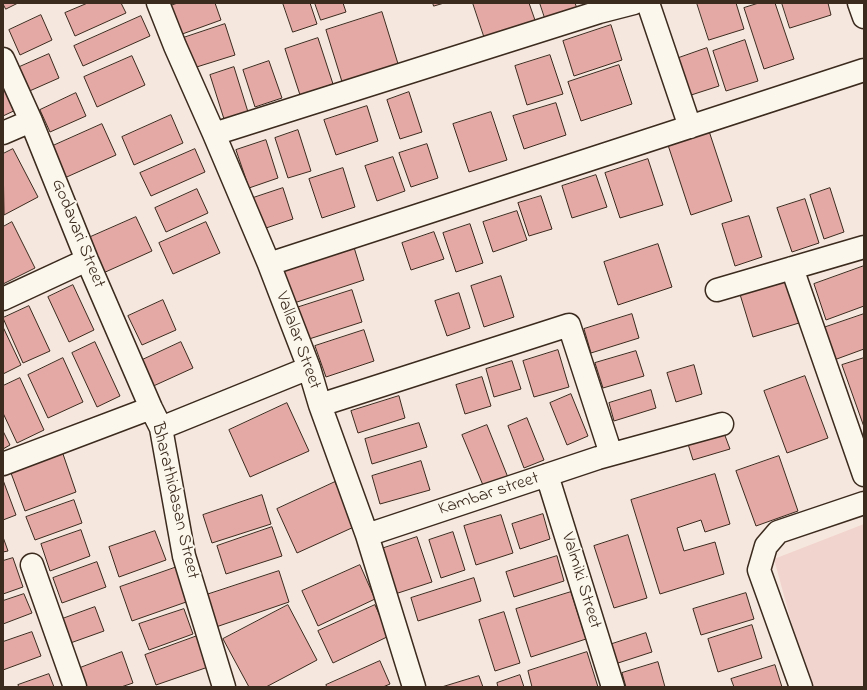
<!DOCTYPE html>
<html>
<head>
<meta charset="utf-8">
<style>
  body { margin:0 }
  #map { position:relative; width:867px; height:690px; overflow:hidden; background:#f6e7de; font-family:"Indie Flower",sans-serif }
  canvas { display:block }
  .frame { position:absolute; inset:0; border:4px solid #3b2a1e; pointer-events:none }
</style>
</head>
<body>
<div id="map">
<canvas width="867" height="690"></canvas>
<div class="frame"></div>
</div>
<script>
const ctx = document.querySelector('canvas').getContext('2d');
ctx.lineJoin = 'round';
function fill(path, color) {
  ctx.fillStyle = color;
  ctx.fill(path, 'evenodd');
}
function stroke(path, color, width, dash) {
  ctx.strokeStyle = color;
  ctx.lineWidth = width;
  ctx.lineCap = dash ? 'butt' : 'round';
  ctx.setLineDash(dash || []);
  ctx.stroke(path);
}
function write(font, color, halo, rows, align = 'center') {
  ctx.font = font + ' "Indie Flower",sans-serif';
  ctx.lineWidth = 4;
  ctx.setLineDash([]);
  ctx.textBaseline = 'middle';
  ctx.strokeStyle = halo;
  ctx.fillStyle = color;
  for (const [text, x, y, turn = 0] of rows) {
    ctx.save();
    ctx.translate(x, y);
    ctx.rotate((+turn || 0) * Math.PI / 180);
    ctx.textAlign = isNaN(turn) ? turn : align;
    if (halo) ctx.strokeText(text, 0, 0);
    ctx.fillText(text, 0, 0);
    ctx.restore();
  }
}
fill(new Path2D(`
  M 864,524 L 864,687 L 809,687 L 774,559 Z`), '#f1d4cd');
const building = new Path2D(`
  M 3,3 L 18,3 L 6,9 Z
  M 88,3 L 121,3 L 126,13 L 75,36 L 65,13 Z
  M 178,3 L 215,3 L 221,20 L 174,37 L 164,8 Z
  M 283,3 L 310,3 L 317,24 L 293,32 Z
  M 315,3 L 343,3 L 346,12 L 321,20 Z
  M 433,3 L 444,3 L 434,6 Z
  M 473,3 L 529,3 L 536,23 L 485,39 Z
  M 540,3 L 575,3 L 578,11 L 546,21 Z
  M 697,3 L 736,3 L 744,29 L 709,40 Z
  M 759,3 L 775,3 L 794,59 L 764,69 L 744,8 Z
  M 782,3 L 828,3 L 831,15 L 790,28 Z
  M 382,12 L 399,67 L 343,85 L 326,30 Z
  M 41,15 L 52,40 L 20,55 L 9,30 Z
  M 141,16 L 150,36 L 83,66 L 74,46 Z
  M 225,24 L 235,55 L 187,70 L 177,40 Z
  M 611,25 L 622,60 L 574,76 L 563,41 Z
  M 318,38 L 333,84 L 300,95 L 285,49 Z
  M 745,40 L 758,81 L 726,91 L 713,51 Z
  M 707,48 L 719,86 L 685,97 L 673,60 Z
  M 49,54 L 59,78 L 25,93 L 15,69 Z
  M 550,55 L 563,94 L 527,105 L 515,66 Z
  M 132,56 L 145,85 L 97,107 L 84,77 Z
  M 269,61 L 282,98 L 255,107 L 243,70 Z
  M 619,65 L 632,104 L 581,121 L 568,82 Z
  M 234,67 L 248,112 L 224,119 L 210,75 Z
  M 3,74 L 20,108 L 3,116 Z
  M 409,92 L 422,132 L 400,139 L 387,100 Z
  M 76,93 L 86,116 L 50,132 L 40,110 Z
  M 556,103 L 566,135 L 524,149 L 513,116 Z
  M 367,106 L 378,141 L 336,155 L 324,120 Z
  M 491,112 L 507,160 L 469,172 L 453,124 Z
  M 171,115 L 183,143 L 134,165 L 122,137 Z
  M 102,124 L 116,155 L 60,180 L 46,149 Z
  M 298,130 L 311,171 L 288,178 L 275,138 Z
  M 709,131 L 732,201 L 691,215 L 668,145 Z
  M 266,140 L 278,178 L 249,188 L 236,150 Z
  M 427,144 L 438,178 L 411,187 L 399,153 Z
  M 13,149 L 38,197 L 4,215 L 3,154 Z
  M 195,149 L 205,172 L 151,196 L 140,173 Z
  M 393,157 L 405,191 L 377,201 L 365,166 Z
  M 648,159 L 663,205 L 620,218 L 605,173 Z
  M 343,168 L 355,207 L 322,218 L 309,179 Z
  M 596,175 L 607,207 L 572,218 L 562,186 Z
  M 283,188 L 293,219 L 263,229 L 253,198 Z
  M 830,188 L 844,232 L 824,239 L 810,195 Z
  M 197,189 L 208,213 L 166,232 L 155,208 Z
  M 541,196 L 552,229 L 529,236 L 518,203 Z
  M 805,199 L 819,243 L 792,252 L 777,208 Z
  M 517,211 L 527,240 L 493,252 L 483,222 Z
  M 749,216 L 762,257 L 735,266 L 722,224 Z
  M 136,217 L 152,251 L 101,274 L 86,239 Z
  M 12,222 L 35,268 L 3,284 L 3,227 Z
  M 206,222 L 220,253 L 173,274 L 159,243 Z
  M 470,224 L 483,263 L 456,272 L 443,233 Z
  M 434,232 L 444,259 L 411,270 L 402,243 Z
  M 353,244 L 364,280 L 288,305 L 277,269 Z
  M 658,244 L 672,287 L 618,305 L 604,262 Z
  M 864,266 L 864,306 L 826,320 L 814,284 Z
  M 501,276 L 514,317 L 484,327 L 471,286 Z
  M 785,277 L 799,323 L 753,337 L 739,291 Z
  M 73,285 L 94,330 L 69,342 L 48,297 Z
  M 352,290 L 362,322 L 306,340 L 296,308 Z
  M 459,293 L 470,328 L 447,336 L 435,301 Z
  M 163,300 L 176,330 L 142,345 L 128,316 Z
  M 29,306 L 50,351 L 23,363 L 3,318 Z
  M 632,314 L 639,338 L 591,353 L 584,329 Z
  M 864,314 L 864,349 L 834,360 L 823,328 Z
  M 3,327 L 21,365 L 3,374 Z
  M 364,330 L 374,361 L 326,377 L 315,346 Z
  M 95,342 L 120,396 L 97,407 L 72,353 Z
  M 181,342 L 193,368 L 149,388 L 138,362 Z
  M 558,350 L 569,387 L 534,397 L 523,361 Z
  M 636,351 L 644,376 L 603,388 L 595,363 Z
  M 63,358 L 83,402 L 48,418 L 28,375 Z
  M 864,358 L 864,427 L 842,365 Z
  M 512,361 L 521,389 L 494,397 L 486,369 Z
  M 694,365 L 702,394 L 676,402 L 667,373 Z
  M 805,376 L 828,438 L 787,453 L 764,391 Z
  M 482,377 L 491,406 L 465,414 L 456,385 Z
  M 20,378 L 44,430 L 17,443 L 3,413 L 3,386 Z
  M 651,390 L 656,408 L 614,421 L 609,403 Z
  M 571,394 L 588,436 L 567,445 L 550,403 Z
  M 399,396 L 405,418 L 358,433 L 351,411 Z
  M 287,403 L 309,451 L 250,477 L 229,430 Z
  M 527,418 L 544,460 L 524,468 L 508,426 Z
  M 419,423 L 427,447 L 372,464 L 365,439 Z
  M 487,425 L 509,480 L 485,490 L 462,435 Z
  M 3,431 L 10,445 L 3,449 Z
  M 724,433 L 730,449 L 693,460 L 688,444 Z
  M 63,454 L 76,492 L 25,511 L 11,473 Z
  M 779,456 L 798,511 L 756,526 L 736,471 Z
  M 421,461 L 430,490 L 380,504 L 372,476 Z
  M 715,474 L 730,524 L 705,532 L 701,520 L 677,528 L 684,551 L 715,542 L 724,574 L 660,594 L 631,500 Z
  M 3,480 L 16,515 L 3,520 Z
  M 335,482 L 356,526 L 297,553 L 277,509 Z
  M 262,495 L 271,524 L 212,543 L 203,515 Z
  M 74,500 L 82,523 L 35,540 L 26,517 Z
  M 543,514 L 550,539 L 520,549 L 512,524 Z
  M 501,515 L 513,553 L 476,565 L 464,526 Z
  M 272,527 L 282,556 L 226,574 L 217,546 Z
  M 81,530 L 90,556 L 50,571 L 41,544 Z
  M 155,531 L 166,560 L 119,577 L 109,547 Z
  M 453,532 L 465,570 L 441,578 L 429,540 Z
  M 628,535 L 647,598 L 614,608 L 594,546 Z
  M 3,537 L 8,551 L 3,552 Z
  M 417,537 L 432,582 L 395,594 L 381,549 Z
  M 557,556 L 564,581 L 514,597 L 506,572 Z
  M 13,558 L 23,587 L 3,594 L 3,561 Z
  M 97,562 L 106,587 L 62,603 L 53,578 Z
  M 360,565 L 375,599 L 318,626 L 302,591 Z
  M 177,567 L 189,601 L 132,621 L 120,587 Z
  M 279,571 L 289,602 L 213,628 L 203,596 Z
  M 474,578 L 481,601 L 418,621 L 411,598 Z
  M 571,592 L 586,639 L 531,657 L 516,609 Z
  M 746,593 L 754,619 L 701,635 L 693,609 Z
  M 24,594 L 32,613 L 3,624 L 3,601 Z
  M 288,605 L 317,660 L 266,687 L 249,687 L 223,639 Z
  M 375,605 L 389,636 L 333,663 L 318,631 Z
  M 95,607 L 104,631 L 62,646 L 54,622 Z
  M 184,609 L 193,634 L 149,650 L 139,624 Z
  M 504,612 L 520,663 L 495,671 L 479,620 Z
  M 752,625 L 762,658 L 718,672 L 708,639 Z
  M 32,632 L 41,656 L 3,670 L 3,642 Z
  M 646,633 L 652,652 L 615,664 L 609,645 Z
  M 200,635 L 211,666 L 156,685 L 145,655 Z
  M 122,652 L 133,683 L 121,687 L 86,687 L 80,668 Z
  M 587,652 L 598,687 L 532,687 L 528,671 Z
  M 380,661 L 390,684 L 383,687 L 327,687 L 326,685 Z
  M 658,662 L 665,687 L 626,687 L 622,673 Z
  M 775,665 L 782,687 L 734,687 L 731,679 Z
  M 49,674 L 54,687 L 19,687 L 18,685 Z
  M 520,675 L 524,687 L 498,687 L 497,683 Z
  M 479,676 L 483,687 L 442,687 Z`);
fill(building, '#e4a9a4');
stroke(building, '#3b2a1e', 1);
const street = new Path2D(`
  M 158,3 L 175,46 L 214,134 L 269,264 L 309,368 L 320,405 L 367,535 L 414,687
  M 648,3 L 690,127
  M 859,3 L 864,17
  M 3,59 L 31,121 L 87,260 L 151,408 L 161,428 L 184,556 L 224,687
  M 3,133 L 31,121
  M 214,134 L 599,12 L 634,3
  M 269,264 L 864,70
  M 792,268 L 864,475
  M 717,290 L 864,247
  M 3,299 L 87,260
  M 320,405 L 569,325 L 611,454
  M 161,428 L 309,368
  M 3,464 L 151,408
  M 547,475 L 613,687
  M 367,535 L 598,458 L 722,424
  M 32,565 L 75,687
  M 801,687 L 759,570 L 766,546 L 778,532 L 864,503`);
stroke(street, '#3b2a1e', 25);
stroke(street, '#fbf7ec', 22);
write('18px', '#3b2a1e', '#fbf7ec', [
  ["Godavari Street",77,234,68],
  ["Vallalar Street",297,341,70],
  ["Kambar street",489,495,-18],
  ["Bharathidasan Street",174,501,77],
  ["Valmiki Street",580,581,73]
]);
</script>
</body>
</html>
